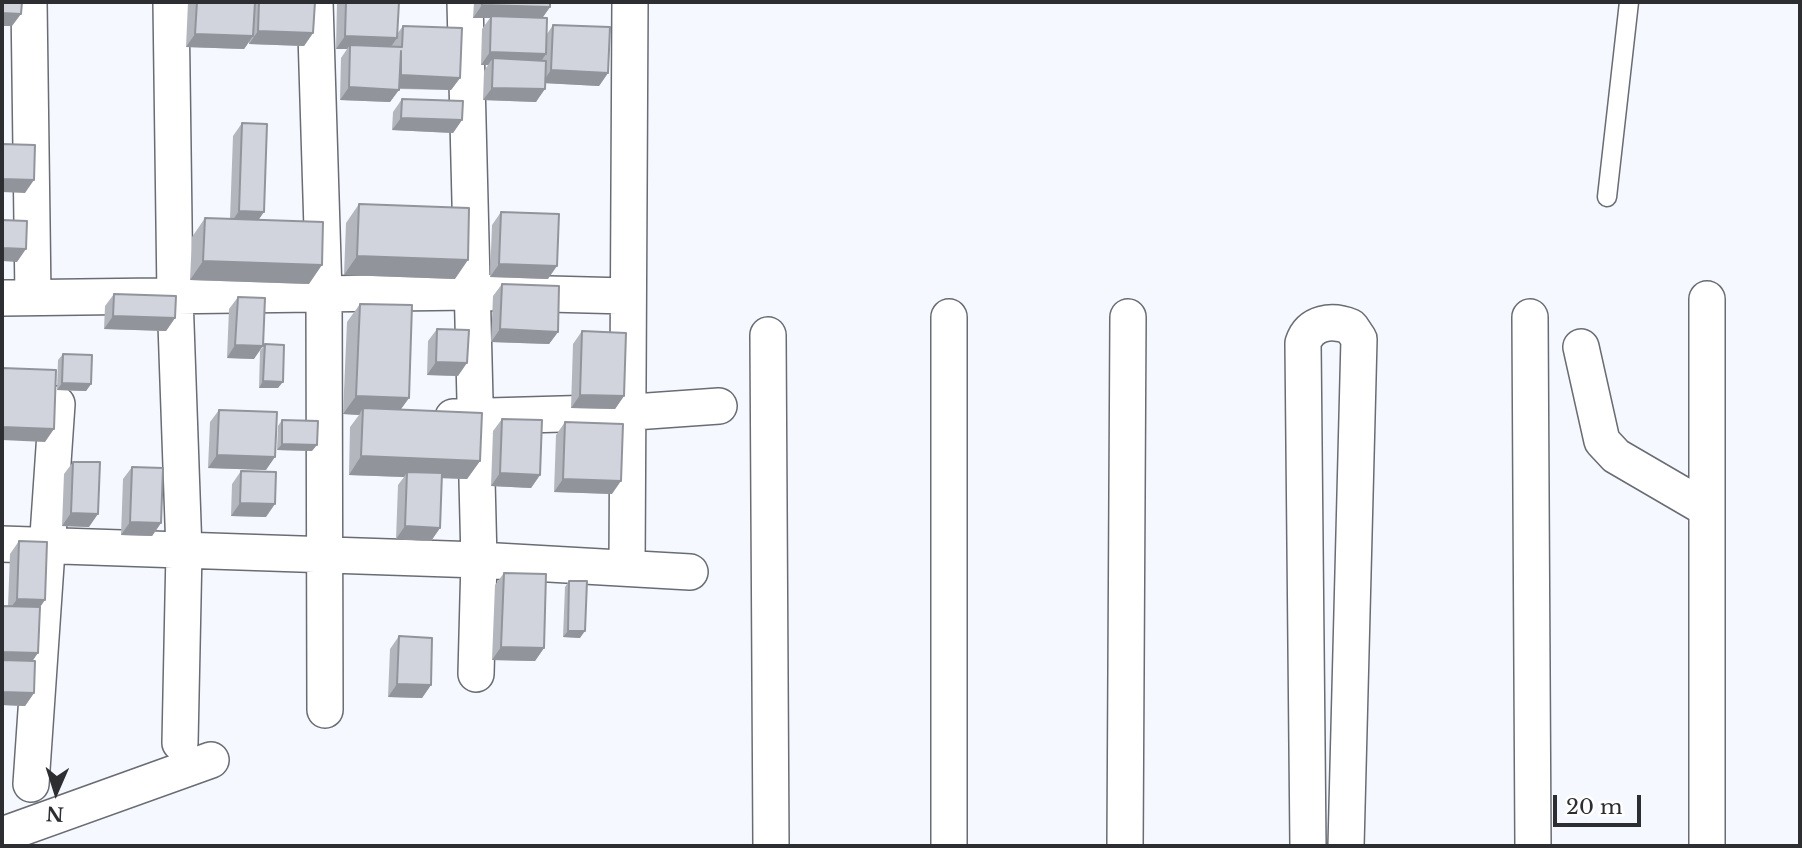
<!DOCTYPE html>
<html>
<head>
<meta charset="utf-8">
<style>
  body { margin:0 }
  #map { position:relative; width:1802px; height:848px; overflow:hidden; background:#f6f8ff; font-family:"Libre Baskerville",serif }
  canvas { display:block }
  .frame { position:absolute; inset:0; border:4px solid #2d2e32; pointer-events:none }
  .north { position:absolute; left:21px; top:757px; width:70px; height:70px; -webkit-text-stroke:5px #fff; paint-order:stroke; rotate:183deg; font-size:19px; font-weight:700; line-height:28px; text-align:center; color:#2d2e32 }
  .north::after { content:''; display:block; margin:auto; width:24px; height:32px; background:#2d2e32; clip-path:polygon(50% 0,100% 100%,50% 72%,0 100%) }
  .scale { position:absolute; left:1553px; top:795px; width:88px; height:32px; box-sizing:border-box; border:4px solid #2d2e32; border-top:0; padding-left:9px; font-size:21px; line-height:24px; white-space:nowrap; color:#2d2e32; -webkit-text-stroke:5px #fff; paint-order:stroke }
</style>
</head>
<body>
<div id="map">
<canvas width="1802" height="848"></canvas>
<div class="frame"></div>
<div class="north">N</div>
<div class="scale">20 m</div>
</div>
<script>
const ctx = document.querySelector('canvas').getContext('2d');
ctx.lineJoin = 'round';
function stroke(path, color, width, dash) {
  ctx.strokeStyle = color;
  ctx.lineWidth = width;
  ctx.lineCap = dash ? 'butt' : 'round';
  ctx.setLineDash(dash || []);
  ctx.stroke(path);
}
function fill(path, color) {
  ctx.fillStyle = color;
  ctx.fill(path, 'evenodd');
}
const service = new Path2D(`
  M 1607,197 L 1629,2`);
const minor = new Path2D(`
  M 29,2 L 33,297
  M 171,2 L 175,296 L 184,551 L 180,743
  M 315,2 L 324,294 L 325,710
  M 465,2 L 479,560 L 476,674
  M 2,298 L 471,292 L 627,296
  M 1530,317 L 1533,846
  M 768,335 L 771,846
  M 1581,347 L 1602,441 L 1616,456 L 1707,509
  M 453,417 L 634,412 L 719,406
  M 2,544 L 479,560 L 690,572
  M 627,567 L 630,2
  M 31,784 L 57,404
  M 2,835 L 211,760
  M 949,846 L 949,317
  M 1125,846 L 1128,317
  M 1308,846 L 1303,343 C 1310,322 1332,319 1351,327 L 1359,339 L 1346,846
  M 1707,846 L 1707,299`);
stroke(service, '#696c73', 21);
stroke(minor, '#696c73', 38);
stroke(service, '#fff', 18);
stroke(minor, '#fff', 35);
fill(new Path2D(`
  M 188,2 L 315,2 L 313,33 L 304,46 L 249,44 L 249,42 L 244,49 L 186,47 Z
  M 337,2 L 398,2 L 397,34 L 403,26 L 460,78 L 451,90 L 399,89 L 390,102 L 340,100 L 341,58 L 347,49 L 336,49 Z
  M 474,2 L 550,2 L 550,7 L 542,18 L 547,34 L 553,25 L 608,73 L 599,86 L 545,83 L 536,102 L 483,100 L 484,71 L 488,65 L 481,65 L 482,29 L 490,18 L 473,18 Z
  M 402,99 L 462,120 L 453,133 L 392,130 L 393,112 Z
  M 242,123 L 258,220 L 309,284 L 190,280 L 192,237 L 205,218 L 230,219 L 233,136 Z
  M 359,204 L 455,279 L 344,275 L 346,223 Z
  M 501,212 L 548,279 L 490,277 L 492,225 Z
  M 502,284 L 558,332 L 549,344 L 491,342 L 493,296 Z
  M 114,294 L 175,318 L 166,331 L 104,329 L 105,306 Z
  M 238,297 L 254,359 L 227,358 L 229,309 Z
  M 360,304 L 409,398 L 400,410 L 480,461 L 467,479 L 442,478 L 440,528 L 431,541 L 396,539 L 398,485 L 404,477 L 349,475 L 350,427 L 359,415 L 343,414 L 347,322 Z
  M 437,329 L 458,376 L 427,375 L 428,341 Z
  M 582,331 L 624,396 L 615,409 L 571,408 L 573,344 Z
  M 265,344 L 278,388 L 259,388 L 260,351 Z
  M 63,354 L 91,384 L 86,391 L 57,390 L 58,360 Z
  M 219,410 L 266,470 L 208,468 L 210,422 Z
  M 502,419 L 540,475 L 531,488 L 491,486 L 493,431 Z
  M 282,420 L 312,451 L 277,450 L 278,426 Z
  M 565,422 L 612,494 L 554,492 L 556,435 Z
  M 73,462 L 89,527 L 62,526 L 64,474 Z
  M 132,467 L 161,523 L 152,536 L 121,535 L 123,479 Z
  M 241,471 L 266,517 L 231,516 L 232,484 Z
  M 19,541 L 40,608 L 32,661 L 34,693 L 25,706 L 2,705 L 2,606 L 8,606 L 10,554 Z
  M 504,573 L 544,648 L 535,661 L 492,660 L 495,585 Z
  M 569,581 L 580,638 L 563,637 L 565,587 Z
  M 399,636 L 431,685 L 422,698 L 388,697 L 390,649 Z`), '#b4b6be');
fill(new Path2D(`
  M 482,5 L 550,7 L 541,20 L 491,16 L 490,18 L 473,18 Z
  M 2,13 L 21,14 L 12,26 L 2,26 Z
  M 258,31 L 313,33 L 304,46 L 249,44 Z
  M 195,34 L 253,36 L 244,49 L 186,47 Z
  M 345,36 L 397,38 L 388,51 L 350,45 L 347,49 L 336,49 Z
  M 490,52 L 546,54 L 537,67 L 493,58 L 488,65 L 481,65 Z
  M 551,70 L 608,73 L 599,86 L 542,83 Z
  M 401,75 L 460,78 L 451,90 L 392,88 Z
  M 349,87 L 399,90 L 390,102 L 340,100 Z
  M 492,88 L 545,89 L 536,102 L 483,100 Z
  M 401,118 L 462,120 L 453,133 L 392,130 Z
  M 2,179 L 34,180 L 25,193 L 2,192 Z
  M 239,211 L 264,212 L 255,225 L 230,224 Z
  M 2,248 L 26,249 L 17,262 L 2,261 Z
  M 357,256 L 468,260 L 455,279 L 344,275 Z
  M 203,261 L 322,265 L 309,284 L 190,280 Z
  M 499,264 L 557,266 L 548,279 L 490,277 Z
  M 113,316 L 175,318 L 166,331 L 104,329 Z
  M 500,329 L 558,332 L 549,344 L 491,342 Z
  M 235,345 L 263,346 L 254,359 L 227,358 Z
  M 436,362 L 467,363 L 458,376 L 427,375 Z
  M 263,381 L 283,382 L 278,388 L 259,388 Z
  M 62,383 L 91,384 L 86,391 L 57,390 Z
  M 580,395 L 624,396 L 615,409 L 571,408 Z
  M 356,396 L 409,398 L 396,416 L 363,408 L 359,415 L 343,414 Z
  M 2,427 L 54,429 L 45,442 L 2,440 Z
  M 282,444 L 317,445 L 312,451 L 277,450 Z
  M 217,455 L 275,457 L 266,470 L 208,468 Z
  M 361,456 L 480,461 L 467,479 L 407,477 L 407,472 L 404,477 L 349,475 Z
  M 500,473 L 540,475 L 531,488 L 491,486 Z
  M 563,479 L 621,481 L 612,494 L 554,492 Z
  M 240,503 L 275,504 L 266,517 L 231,516 Z
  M 71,513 L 98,514 L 89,527 L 62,526 Z
  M 130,522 L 161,523 L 152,536 L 121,535 Z
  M 405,526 L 440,528 L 431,541 L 396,539 Z
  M 17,599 L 45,600 L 36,613 L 8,612 Z
  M 568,631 L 585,631 L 580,638 L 563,637 Z
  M 501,647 L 544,648 L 535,661 L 492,660 Z
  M 2,652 L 38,653 L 29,666 L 2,665 Z
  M 397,684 L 431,685 L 422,698 L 388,697 Z
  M 2,692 L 34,693 L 25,706 L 2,705 Z`), '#92949b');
const building = new Path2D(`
  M 2,2 L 22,2 L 21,14 L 2,13 Z
  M 197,2 L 255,2 L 253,36 L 195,34 Z
  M 259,2 L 315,2 L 313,33 L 258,31 Z
  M 346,2 L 399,2 L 397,38 L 345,36 Z
  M 482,2 L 550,2 L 550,7 L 482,5 Z
  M 491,16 L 547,18 L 546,54 L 490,52 Z
  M 553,25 L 610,27 L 608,73 L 551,70 Z
  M 403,26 L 462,28 L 460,78 L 401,75 L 401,51 L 399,90 L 349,87 L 350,45 L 402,47 Z
  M 493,58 L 546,61 L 545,89 L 492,88 Z
  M 402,99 L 463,101 L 462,120 L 401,118 Z
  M 242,123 L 267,124 L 264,212 L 239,211 Z
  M 2,144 L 35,145 L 34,180 L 2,179 Z
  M 359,204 L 469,208 L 468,260 L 357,256 Z
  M 501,212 L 559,214 L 557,266 L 499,264 Z
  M 205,218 L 323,222 L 322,265 L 203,261 Z
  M 2,220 L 27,221 L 26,249 L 2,248 Z
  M 502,284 L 559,286 L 558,332 L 500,329 Z
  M 114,294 L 176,296 L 175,318 L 113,316 Z
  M 238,297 L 265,298 L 263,346 L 235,345 Z
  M 360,304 L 412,305 L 409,398 L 356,396 Z
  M 437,329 L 469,330 L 467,363 L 436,362 Z
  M 582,331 L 626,333 L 624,396 L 580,395 Z
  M 265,344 L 284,345 L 283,382 L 263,381 Z
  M 63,354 L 92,355 L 91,384 L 62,383 Z
  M 2,368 L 56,370 L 54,429 L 2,427 Z
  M 363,408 L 482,413 L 480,461 L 361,456 Z
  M 219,410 L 277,412 L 275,457 L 217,455 Z
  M 502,419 L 542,420 L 540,475 L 500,473 Z
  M 282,420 L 318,421 L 317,445 L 282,444 Z
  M 565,422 L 623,424 L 621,481 L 563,479 Z
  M 73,462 L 100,462 L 98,514 L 71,513 Z
  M 132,467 L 163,468 L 161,523 L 130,522 Z
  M 241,471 L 276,472 L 275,504 L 240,503 Z
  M 407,472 L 442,473 L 440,528 L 405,526 Z
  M 19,541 L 47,542 L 45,600 L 17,599 Z
  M 504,573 L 546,574 L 544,648 L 501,647 Z
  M 569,581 L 587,581 L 585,631 L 568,631 Z
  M 2,606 L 40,607 L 38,653 L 2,652 Z
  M 399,636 L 432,638 L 431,685 L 397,684 Z
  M 2,660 L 35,661 L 34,693 L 2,692 Z`);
fill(building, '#d1d4dd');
stroke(building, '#92949b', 2);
</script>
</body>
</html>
